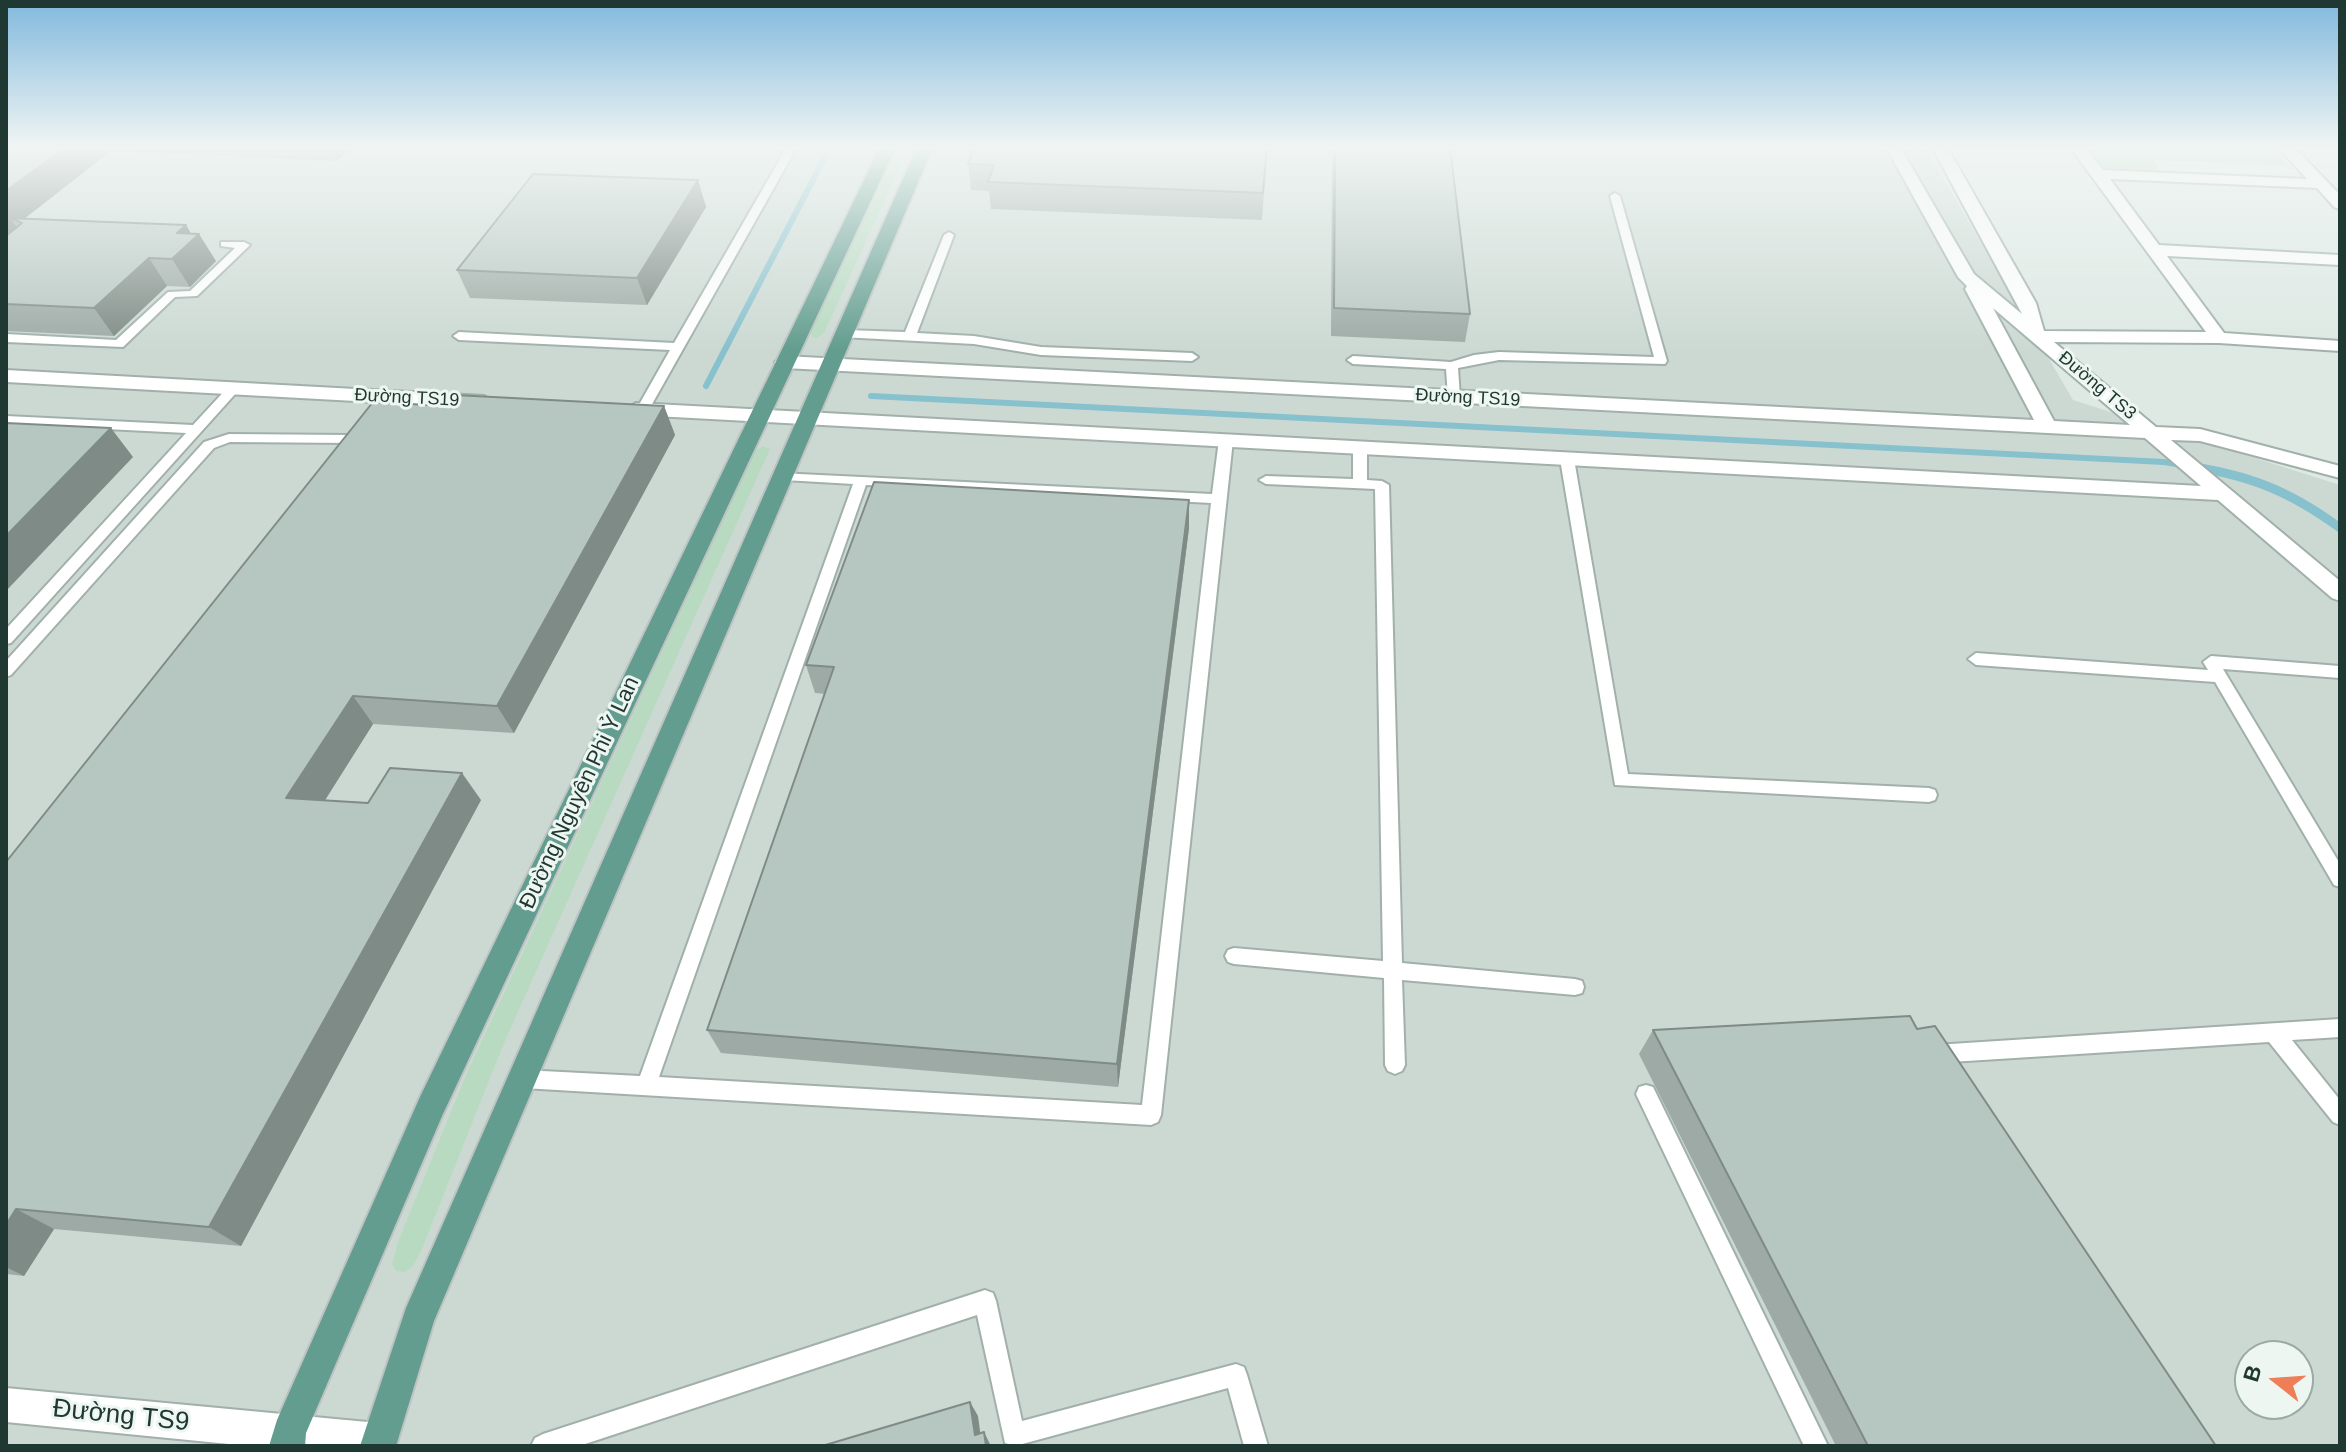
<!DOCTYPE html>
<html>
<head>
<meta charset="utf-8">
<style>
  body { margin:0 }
  #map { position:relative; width:2346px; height:1452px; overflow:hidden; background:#dee9e4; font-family:Arial,sans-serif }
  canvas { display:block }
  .frame { position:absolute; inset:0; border:8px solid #203832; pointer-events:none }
  .north { position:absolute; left:2234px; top:1340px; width:80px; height:80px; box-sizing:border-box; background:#eef6f2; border:2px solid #9caaa5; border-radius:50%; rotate:287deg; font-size:22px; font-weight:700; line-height:32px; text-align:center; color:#203832 }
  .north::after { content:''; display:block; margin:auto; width:28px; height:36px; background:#ed7e58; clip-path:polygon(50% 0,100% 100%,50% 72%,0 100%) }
</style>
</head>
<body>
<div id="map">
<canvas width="2346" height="1452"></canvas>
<div class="frame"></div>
<div class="north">B</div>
</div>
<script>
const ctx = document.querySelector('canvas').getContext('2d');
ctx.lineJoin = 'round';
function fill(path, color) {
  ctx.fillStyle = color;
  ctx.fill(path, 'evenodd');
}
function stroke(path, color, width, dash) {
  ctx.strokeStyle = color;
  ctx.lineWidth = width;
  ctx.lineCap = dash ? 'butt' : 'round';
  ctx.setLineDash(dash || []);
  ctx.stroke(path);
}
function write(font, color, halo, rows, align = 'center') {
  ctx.font = font + ' Arial,sans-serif';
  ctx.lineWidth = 6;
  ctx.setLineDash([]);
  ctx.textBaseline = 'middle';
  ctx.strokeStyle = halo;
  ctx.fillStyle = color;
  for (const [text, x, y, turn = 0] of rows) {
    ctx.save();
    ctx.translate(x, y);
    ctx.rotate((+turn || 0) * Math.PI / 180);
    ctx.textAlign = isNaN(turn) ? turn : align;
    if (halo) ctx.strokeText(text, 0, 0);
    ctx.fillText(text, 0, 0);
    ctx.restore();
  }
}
fill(new Path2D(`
  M 6,147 L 1925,147 L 2073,400 L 2340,485 L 2340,1446 L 6,1446 ZM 2250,1356 L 2298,1356 L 2298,1404 L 2250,1404 Z`), '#ccd9d3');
fill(new Path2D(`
  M 899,147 L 909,147 L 824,333 L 817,338 L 812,337 L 810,332 Z
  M 2087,147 L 2271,147 L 2289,166 L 2153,160 L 2159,171 L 2103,168 Z
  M 763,446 L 770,449 L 504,1043 L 422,1249 L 413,1266 L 405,1272 L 396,1271 L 392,1264 L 398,1242 L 466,1075 L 755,451 Z`), '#b7dac1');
stroke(new Path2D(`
  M 706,386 L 830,147
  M 871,396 L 2164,462 L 2194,467`), '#87c1cd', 6);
stroke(new Path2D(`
  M 2181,465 C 2246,474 2287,489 2340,528`), '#87c1cd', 9);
const lane = new Path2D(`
  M 787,147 L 797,147 L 647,413 L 642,414 L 636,410 L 670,350 L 459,340 L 453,336 L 459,332 L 674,343 Z
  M 1615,193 L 1620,196 L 1667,361 L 1665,364 L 1499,360 L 1458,368 L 1460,397 L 1454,401 L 1448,397 L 1446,369 L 1353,364 L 1347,360 L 1353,356 L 1451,362 L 1474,355 L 1499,352 L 1654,357 L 1610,196 Z
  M 949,232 L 954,235 L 917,333 L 974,336 L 1041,347 L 1192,353 L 1198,357 L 1192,361 L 1041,355 L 974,344 L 841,337 L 839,334 L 845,330 L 905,332 L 944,235 Z
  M 221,242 L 244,242 L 250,245 L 197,296 L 175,297 L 123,347 L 6,342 L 6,334 L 116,340 L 168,292 L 190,291 L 235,248 L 221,246 Z
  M 233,385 L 237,386 L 237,392 L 11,643 L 6,644 L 6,629 L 186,433 L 6,424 L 6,416 L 193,425 L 229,386 Z
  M 229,434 L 351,435 L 358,439 L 351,443 L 230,442 L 214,448 L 11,675 L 6,677 L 6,661 L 204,442 Z
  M 1226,436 L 1233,440 L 1161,1115 L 1158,1122 L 1151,1125 L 523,1088 L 516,1086 L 513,1079 L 516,1072 L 523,1070 L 640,1076 L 853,484 L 784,480 L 779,479 L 779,473 L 1212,494 L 1219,440 ZM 866,485 L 1211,503 L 1142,1105 L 659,1077 Z
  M 1360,443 L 1367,447 L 1367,480 L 1382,481 L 1389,485 L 1402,963 L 1575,979 L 1582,981 L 1584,987 L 1582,993 L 1575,995 L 1402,980 L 1405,1065 L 1402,1071 L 1395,1074 L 1388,1071 L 1385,1065 L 1384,978 L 1234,964 L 1228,962 L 1225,956 L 1228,950 L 1234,948 L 1383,961 L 1375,489 L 1266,484 L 1259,480 L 1266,476 L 1353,479 L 1353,447 Z
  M 1567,455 L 1574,459 L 1628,774 L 1929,788 L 1935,790 L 1937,795 L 1935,800 L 1929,802 L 1615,785 L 1560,459 Z
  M 1976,653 L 2208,670 L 2203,662 L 2211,656 L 2340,666 L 2340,678 L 2223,669 L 2340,864 L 2340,887 L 2334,885 L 2215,682 L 1976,665 L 1968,659 Z
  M 2340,1019 L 2340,1037 L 2292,1040 L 2340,1100 L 2340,1125 L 2333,1122 L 2269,1042 L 1935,1063 L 1928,1060 L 1925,1054 L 1928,1048 L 1935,1045 Z
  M 1646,1085 L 1653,1087 L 1828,1446 L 1804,1446 L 1636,1094 L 1639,1087 Z
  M 985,1290 L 993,1293 L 996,1301 L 1022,1421 L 1236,1364 L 1244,1367 L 1247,1375 L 1268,1446 L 1244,1446 L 1228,1388 L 1015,1446 L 1005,1443 L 977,1315 L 579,1446 L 531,1446 L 535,1438 L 543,1434 Z`);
const street = new Path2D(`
  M 1886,147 L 1900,147 L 1974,274 L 2022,314 L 1932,147 L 1947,147 L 2036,303 L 2044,331 L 2206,332 L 2070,147 L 2085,147 L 2103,170 L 2307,179 L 2278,147 L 2294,147 L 2340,195 L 2340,209 L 2334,207 L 2317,188 L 2110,179 L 2159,245 L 2340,255 L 2340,265 L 2167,256 L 2224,333 L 2340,341 L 2340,351 L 2219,343 L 2054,342 L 2156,427 L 2200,429 L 2340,466 L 2340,478 L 2200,441 L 2171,440 L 2340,581 L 2340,601 L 2332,598 L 2218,500 L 636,415 L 626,409 L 636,403 L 2201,486 L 2145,438 L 784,368 L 775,362 L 784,356 L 2034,420 L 1965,289 L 1967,286 L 1958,277 ZM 1993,308 L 2130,425 L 2054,421 Z
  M 6,370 L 484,396 L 493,402 L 484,408 L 6,382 Z
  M 6,1388 L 378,1423 L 390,1429 L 396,1441 L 393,1446 L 249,1446 L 6,1422 Z`);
const primary = new Path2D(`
  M 880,147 L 896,147 L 442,1116 L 306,1433 L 305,1446 L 269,1446 L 277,1420 L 420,1097 Z
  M 917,147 L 933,147 L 434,1321 L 396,1446 L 360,1446 L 406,1308 Z`);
stroke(lane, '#a1b0ab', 4);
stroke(street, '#a1b0ab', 4);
stroke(primary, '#bcc3c2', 4);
fill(lane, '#fff');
fill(street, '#fff');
fill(primary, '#639d8f');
fill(new Path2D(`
  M 6,147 L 352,147 L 337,161 L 111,151 L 25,218 L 186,225 L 191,234 L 216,261 L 190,287 L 167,286 L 114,336 L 6,331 Z
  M 1267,147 L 1262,220 L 991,209 L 989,191 L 971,190 L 968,164 Z
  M 1334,147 L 1450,147 L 1470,314 L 1465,342 L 1331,336 L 1332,167 Z
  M 698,180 L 706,207 L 647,305 L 470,298 L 457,270 Z
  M 447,406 L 664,406 L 675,435 L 514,733 L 373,724 L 325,800 L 368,803 L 481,800 L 241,1246 L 54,1229 L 24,1276 L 6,1274 L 6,862 Z
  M 1189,500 L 1189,528 L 1118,1087 L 721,1053 L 707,1030 L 825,694 L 815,693 L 806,665 Z
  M 1917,1029 L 2216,1446 L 1836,1446 L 1639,1054 L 1653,1030 Z`), '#9daaa5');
fill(new Path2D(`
  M 66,147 L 108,147 L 111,151 L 20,222 L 10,218 L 30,245 L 6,262 L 6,191 Z
  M 330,147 L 352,147 L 337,161 Z
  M 698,180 L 706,207 L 647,305 L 637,278 Z
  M 186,225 L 194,239 L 199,234 L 216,261 L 190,287 L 172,259 L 177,233 Z
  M 149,258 L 167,286 L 114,336 L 94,308 Z
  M 664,406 L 675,435 L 514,733 L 497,706 Z
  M 111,428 L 133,457 L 6,591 L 6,536 Z
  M 1189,500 L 1189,528 L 1118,1087 L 1117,1064 Z
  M 353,696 L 373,724 L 310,824 L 286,798 Z
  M 462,773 L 481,800 L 241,1246 L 209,1227 Z
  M 16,1209 L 54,1229 L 24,1276 L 6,1267 L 6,1225 Z
  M 970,1402 L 978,1416 L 982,1446 L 975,1435 Z
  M 984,1432 L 991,1446 L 986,1446 Z`), '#7f8b86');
const building = new Path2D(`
  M 6,147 L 66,147 L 6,191 Z
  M 974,147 L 1267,147 L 1263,193 L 988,182 L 994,165 L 968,164 Z
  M 1335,147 L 1450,147 L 1470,314 L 1334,308 Z
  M 533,174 L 698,180 L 637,278 L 457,270 Z
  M 6,218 L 186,225 L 177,233 L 199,234 L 172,259 L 149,258 L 94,308 L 6,304 L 6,236 L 22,223 L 10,218 L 6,221 Z
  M 455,395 L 664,406 L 497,706 L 353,696 L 286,798 L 368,803 L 390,768 L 462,773 L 209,1227 L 16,1209 L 6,1225 L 6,862 L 373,402 L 447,406 Z
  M 6,423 L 111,428 L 6,536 Z
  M 874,482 L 1189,500 L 1117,1064 L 707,1030 L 834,667 L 806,665 Z
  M 1910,1016 L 1917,1029 L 1935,1026 L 2216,1446 L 1868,1446 L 1653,1030 Z
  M 970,1402 L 975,1435 L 984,1432 L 986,1446 L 822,1446 Z`);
fill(building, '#b6c6c0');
stroke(building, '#7f8b86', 2);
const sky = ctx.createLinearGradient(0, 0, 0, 350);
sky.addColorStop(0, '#81b9dd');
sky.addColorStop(0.42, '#f0f5f3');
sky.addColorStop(1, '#f0f5f300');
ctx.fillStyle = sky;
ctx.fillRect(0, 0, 2346, 350);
write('18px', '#203832', '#eef6f2', [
  ["Đường TS3",2097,386,40],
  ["Đường TS19",407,398,3],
  ["Đường TS19",1468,398,3]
]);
write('22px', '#203832', '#eef6f2', [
  ["Đường Nguyên Phi Ỷ Lan",580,793,-65]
]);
write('26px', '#203832', '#eef6f2', [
  ["Đường TS9",121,1416,6]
]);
</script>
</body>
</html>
